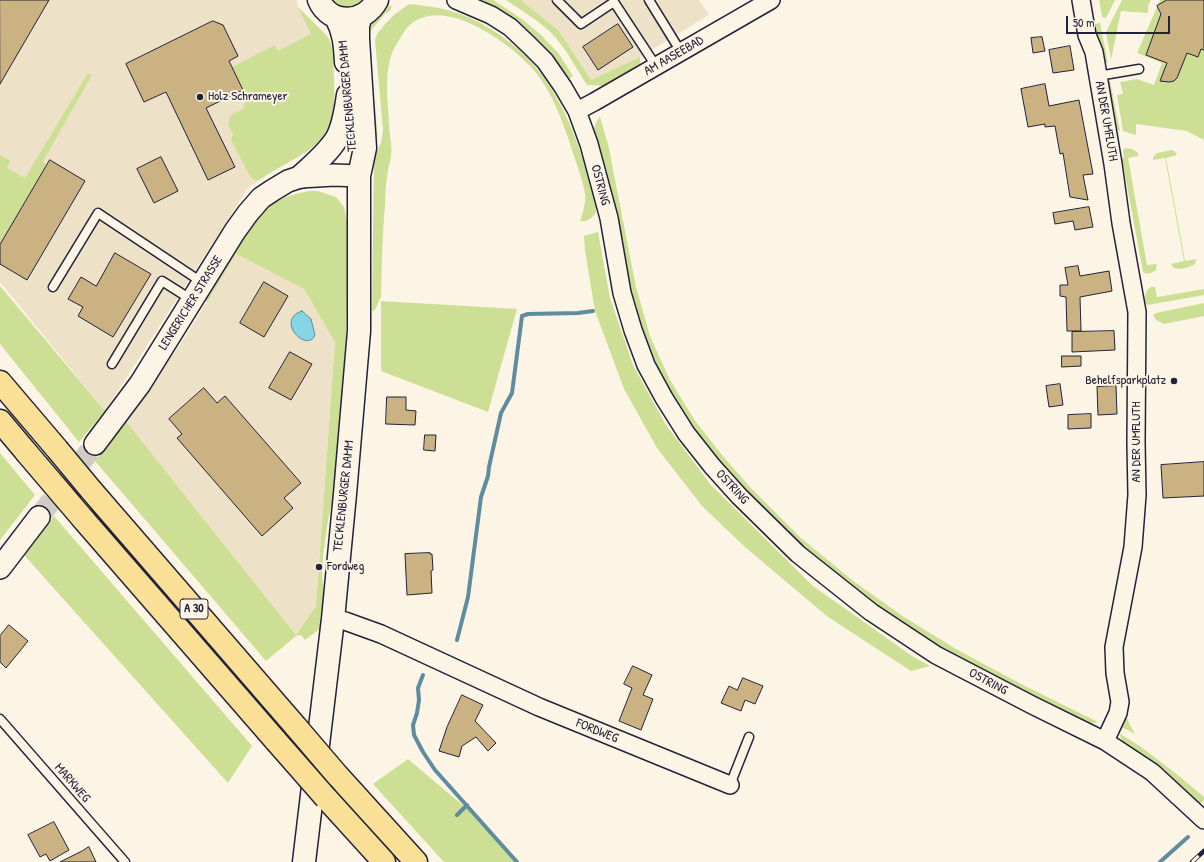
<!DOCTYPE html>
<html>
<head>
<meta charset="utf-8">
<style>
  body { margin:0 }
  #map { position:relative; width:1204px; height:862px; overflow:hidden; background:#fcf5e5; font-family:"Patrick Hand",sans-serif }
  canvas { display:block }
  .scale { position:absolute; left:1066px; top:16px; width:104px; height:18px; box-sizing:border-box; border:2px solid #22223b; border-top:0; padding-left:5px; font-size:12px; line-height:14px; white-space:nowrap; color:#22223b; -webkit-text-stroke:3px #fcf5e5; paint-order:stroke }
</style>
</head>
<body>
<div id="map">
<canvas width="1204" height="862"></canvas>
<div class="scale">50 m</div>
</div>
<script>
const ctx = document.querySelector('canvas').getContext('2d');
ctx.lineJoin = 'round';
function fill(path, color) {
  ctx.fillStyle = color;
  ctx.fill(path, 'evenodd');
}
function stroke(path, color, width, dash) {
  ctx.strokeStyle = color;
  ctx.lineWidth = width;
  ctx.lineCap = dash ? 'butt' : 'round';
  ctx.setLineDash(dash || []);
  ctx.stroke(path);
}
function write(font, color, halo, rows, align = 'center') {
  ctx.font = font + ' "Patrick Hand",sans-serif';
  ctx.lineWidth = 4;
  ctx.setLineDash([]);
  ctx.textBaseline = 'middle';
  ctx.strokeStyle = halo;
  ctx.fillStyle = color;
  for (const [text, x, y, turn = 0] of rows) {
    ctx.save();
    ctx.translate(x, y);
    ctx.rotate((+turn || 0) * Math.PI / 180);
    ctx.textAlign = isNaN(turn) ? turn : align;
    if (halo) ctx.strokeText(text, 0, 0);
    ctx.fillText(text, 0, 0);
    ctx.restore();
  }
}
fill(new Path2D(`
  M 0,0 L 297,0 L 298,7 L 327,36 L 330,40 L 333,56 L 334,106 L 328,128 L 322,138 L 309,150 L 275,170 L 248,188 L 105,411 L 0,282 Z
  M 521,0 L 699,0 L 709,15 L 640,57 L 591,80 L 559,31 Z
  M 236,254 L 304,289 L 335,342 L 316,606 L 296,635 L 125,420 L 180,345 Z`), '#ede1c7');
fill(new Path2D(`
  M 329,0 L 366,0 L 357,8 L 341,9 Z
  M 482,0 L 493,0 L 522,19 L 541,35 L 559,54 L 573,76 L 569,79 C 557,61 545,45 528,31 C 514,19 498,10 482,0 Z
  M 506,0 L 521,0 L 559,31 L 591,80 L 640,57 L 640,70 L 611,86 L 587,85 C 577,70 568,52 556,38 C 542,22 522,11 506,0 Z
  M 1099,0 L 1115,0 L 1106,18 L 1102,17 Z
  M 1122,0 L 1151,0 L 1148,6 L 1148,13 L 1121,11 L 1111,60 L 1106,32 Z
  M 1160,0 L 1204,0 L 1204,140 L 1187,131 L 1136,124 L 1136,135 L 1123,131 L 1117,95 L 1123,94 L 1120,82 L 1137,79 L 1154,85 L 1162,63 L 1137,53 Z
  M 409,4 C 419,5 429,6 439,8 C 469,14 496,30 519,50 C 557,83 576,135 590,182 C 593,190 599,202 596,211 C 595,216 590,219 586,221 L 580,221 C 583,212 586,203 585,194 C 583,181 578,168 574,156 C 564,125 553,91 531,67 C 509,43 451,1 417,20 C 409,24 405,30 401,37 C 398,42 394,47 392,53 C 383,79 389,110 390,137 C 391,143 392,149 391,155 C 391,160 389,165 388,170 C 386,182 385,194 385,206 C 382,236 382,267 381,297 L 375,310 L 372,311 L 374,158 L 381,143 L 383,130 L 375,40 L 377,34 L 385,24 L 394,15 Z
  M 386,5 L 392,6 L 390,11 L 385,14 L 368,34 L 364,27 Z
  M 298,7 L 327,36 C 335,47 333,64 334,78 C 334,87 335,97 334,106 C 329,151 290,158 259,180 L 254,180 L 250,176 L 231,140 L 233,134 L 228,124 L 231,115 L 243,109 L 247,96 L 232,67 L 275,45 L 278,51 L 311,34 Z
  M 1100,23 L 1108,63 L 1103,61 L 1093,26 L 1095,24 Z
  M 369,43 L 377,130 L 377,138 L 374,141 Z
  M 88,73 L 92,75 L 43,161 L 46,166 L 0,245 L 0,155 L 10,161 L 7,168 L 25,178 Z
  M 1110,81 L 1120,131 L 1116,129 L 1113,126 L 1107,85 L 1108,82 Z
  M 599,117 L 600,117 L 609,148 L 615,180 L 636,287 L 650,336 L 669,378 L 684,403 L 696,422 L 722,455 L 749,486 L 801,538 L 852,580 L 904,617 L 956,649 L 1023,685 L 1098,722 L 1091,724 L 1084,723 L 961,660 L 905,627 L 834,574 L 783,529 L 729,474 L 691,426 L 670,394 L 655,364 L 645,340 L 630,291 L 593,130 Z
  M 1125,148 L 1132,149 L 1138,153 L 1138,156 L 1128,158 L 1147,265 L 1157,264 L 1156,270 C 1152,273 1148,275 1143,272 L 1122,159 L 1124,157 L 1123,151 Z
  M 1172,150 L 1174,151 L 1177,155 L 1166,158 L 1185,261 L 1196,259 L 1195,264 C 1189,268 1180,270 1174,268 L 1171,264 L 1184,261 L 1165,158 L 1153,160 L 1153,157 L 1157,153 Z
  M 309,191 L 318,191 L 336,197 L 344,207 L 348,227 L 346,343 L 338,466 L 335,488 L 328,520 L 323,556 L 322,574 L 324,598 L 321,628 L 305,640 L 301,635 L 296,636 L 266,661 L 95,461 L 125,420 L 296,635 L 316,606 L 335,342 L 304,289 L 236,254 L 207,302 L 203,298 L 260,212 C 276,199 289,195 309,191 Z
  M 598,232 L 610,298 L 633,365 L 666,425 L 711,485 L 813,586 L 912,656 L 930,666 L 911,671 L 828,617 L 746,548 L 702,506 L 657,448 L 624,389 L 595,311 L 585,251 L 584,236 Z
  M 0,286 L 105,411 L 79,442 L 0,344 Z
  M 1151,287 L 1155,287 L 1157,297 L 1204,289 L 1204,295 L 1148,305 L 1145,303 C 1144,296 1145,291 1151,287 Z
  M 381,301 L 517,309 L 488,412 L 381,371 Z
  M 1204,303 L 1204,316 L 1164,324 L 1156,320 L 1153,315 L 1156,313 Z
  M 0,453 L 35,495 L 0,540 Z
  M 54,516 L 252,746 L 228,783 L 24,555 Z
  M 1125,712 L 1128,721 L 1135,734 L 1120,726 Z
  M 1119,733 C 1149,751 1177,774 1204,797 L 1204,801 L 1201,803 L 1197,802 L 1156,765 L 1125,744 L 1122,741 Z
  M 408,759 L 479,819 L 520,862 L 444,862 L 373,784 Z`), '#cddf94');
const water = new Path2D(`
  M 302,311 L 311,319 L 315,335 C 307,354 274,320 302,311 Z`);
fill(water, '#86d5e2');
stroke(water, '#5e8d9f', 1);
stroke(new Path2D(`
  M 457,640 L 468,597 L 481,497 L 488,476 L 489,467 L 501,413 L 512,393 L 522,316 L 528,314 L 578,313 L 593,311
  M 423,675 L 418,688 L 419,700 L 417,713 L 413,725 L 414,735 L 423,752 L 435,770 L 517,862
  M 457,815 L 467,805
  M 1160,862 L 1188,837`), '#5e8d9f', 4);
const building = new Path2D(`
  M 0,0 L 49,0 L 0,84 Z
  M 1167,0 L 1204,0 L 1204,50 L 1201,49 L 1198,57 L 1187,53 L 1177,78 L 1174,81 L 1169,82 L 1160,81 L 1167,63 L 1146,55 L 1161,14 L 1157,6 Z
  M 213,21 L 223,25 L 238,56 L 229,61 L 243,90 L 206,108 L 235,167 L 208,180 L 166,92 L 144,102 L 126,64 Z
  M 618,24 L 633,47 L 598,70 L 583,47 Z
  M 1042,37 L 1045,51 L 1033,53 L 1031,38 Z
  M 1070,46 L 1074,70 L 1053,73 L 1049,50 Z
  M 1045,84 L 1049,106 L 1079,100 L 1093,174 L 1083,175 L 1088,200 L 1070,197 L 1063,153 L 1060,154 L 1055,126 L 1045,127 L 1045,124 L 1028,127 L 1021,89 Z
  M 161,157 L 178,191 L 154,203 L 137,169 Z
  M 50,160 L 85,181 L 27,280 L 0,264 L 0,245 Z
  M 1089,207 L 1093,227 L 1075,230 L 1073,221 L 1055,224 L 1053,213 Z
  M 115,253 L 151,274 L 113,337 L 78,316 L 83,307 L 68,299 L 81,277 L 96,286 Z
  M 1078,266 L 1080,276 L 1109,271 L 1112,291 L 1080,297 L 1081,331 L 1067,331 L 1066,297 L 1060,296 L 1060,285 L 1068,285 L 1065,268 Z
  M 264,282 L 288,296 L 264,337 L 240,323 Z
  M 1114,331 L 1115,350 L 1072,352 L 1072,332 Z
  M 290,352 L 312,364 L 291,400 L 269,388 Z
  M 1062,356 L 1081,356 L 1081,366 L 1062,367 Z
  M 1060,384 L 1063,405 L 1049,407 L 1046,386 Z
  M 1116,386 L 1117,414 L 1098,415 L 1097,387 Z
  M 204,388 L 217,403 L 225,396 L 301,483 L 284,498 L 293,508 L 262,536 L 177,438 L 182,434 L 169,419 Z
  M 387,397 L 406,397 L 406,410 L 416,411 L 415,425 L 386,424 Z
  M 1091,414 L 1091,428 L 1068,429 L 1068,415 Z
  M 425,435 L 436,435 L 435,451 L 424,450 Z
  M 1204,462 L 1204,496 L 1163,498 L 1161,465 Z
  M 430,553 L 430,554 L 432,554 L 433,570 L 431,571 L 432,593 L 407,595 L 405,554 Z
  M 9,625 L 28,641 L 6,668 L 0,662 L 0,636 Z
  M 633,666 L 652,675 L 643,695 L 653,699 L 641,730 L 619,721 L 632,688 L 624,684 Z
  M 743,678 L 763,686 L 755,704 L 745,700 L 741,711 L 721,703 L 729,686 L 737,690 Z
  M 462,695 L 483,705 L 475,721 L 496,743 L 488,751 L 476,737 L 462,746 L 459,757 L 439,751 L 447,727 Z
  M 54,822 L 69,850 L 50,861 L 46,854 L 40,857 L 28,835 Z
  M 89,847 L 96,862 L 60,862 L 82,851 Z`);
fill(building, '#cbb282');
stroke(building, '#22223b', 1);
stroke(new Path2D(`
  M 39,517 L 95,444`), '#d0cbc3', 21, [21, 10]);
const service = new Path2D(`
  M 557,0 L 581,24 L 614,2 L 656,66
  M 649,0 L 681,52
  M 1098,76 L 1139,69
  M 53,287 L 98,213 L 203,283
  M 112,364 L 162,281 L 192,300
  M 0,719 L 125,862
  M 730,785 L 749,737`);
const minor = new Path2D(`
  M 456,0 L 491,15 L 510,27 L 529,45 L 545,61 L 563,87 L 577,111 L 589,144 L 609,218 L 622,293 L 633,330 L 646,365 L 664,398 L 686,433 L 712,466 L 739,496 L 798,554 L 871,612 L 936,655 L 1032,705 L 1105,741 L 1152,772 L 1204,820
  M 1081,0 L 1087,35 L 1094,52 L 1113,164 L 1121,223 L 1137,312 L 1136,443 L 1137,495 L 1133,547 L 1114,647 L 1115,673 L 1120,702 L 1118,713 L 1105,741
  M 577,111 L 594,102 L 771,0
  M 333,619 L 345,621 L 381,634 L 539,707 L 730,785`);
const tertiary = new Path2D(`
  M 95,444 L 140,384 L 235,231 L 248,213 L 261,198 L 273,190 L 288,181 L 300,177 L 334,175 L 359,176
  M 0,568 L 39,517`);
const secondary = new Path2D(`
  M 319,0 C 330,26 365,24 377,0
  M 336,17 C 344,32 345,44 346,62
  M 300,177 C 313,165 328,153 337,138 C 344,125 346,109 348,95
  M 304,862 L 333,619 L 345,494 L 359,331 L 359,176 L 365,148 L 358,39 L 358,25 L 361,16`);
const motorway = new Path2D(`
  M 0,382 L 57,449
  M 0,421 L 26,452
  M 91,490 L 297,728
  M 83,519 L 276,741
  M 338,776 L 416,862
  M 326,798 L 384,862`);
stroke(service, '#22223b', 11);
stroke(minor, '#22223b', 20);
stroke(tertiary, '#22223b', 24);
stroke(secondary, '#22223b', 25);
stroke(motorway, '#22223b', 25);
stroke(service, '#fcf5e5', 8);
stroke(minor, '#fcf5e5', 17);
stroke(tertiary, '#fcf5e5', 21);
stroke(secondary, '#fcf5e5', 22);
stroke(motorway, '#fadf96', 22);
const rail = new Path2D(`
  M 1192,862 L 1204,851`);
stroke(rail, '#22223b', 4.5);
stroke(rail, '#fcf5e5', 3, [9]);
const motorwayBridge = new Path2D(`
  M 57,449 L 91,490
  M 26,452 L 83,519
  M 297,728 L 338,776
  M 276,741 L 326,798`);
stroke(motorwayBridge, '#22223b', 25, []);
stroke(motorwayBridge, '#fadf96', 22);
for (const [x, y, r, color] of [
  [200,97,4,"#22223b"],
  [1174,381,4,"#22223b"],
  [319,567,4,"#22223b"]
]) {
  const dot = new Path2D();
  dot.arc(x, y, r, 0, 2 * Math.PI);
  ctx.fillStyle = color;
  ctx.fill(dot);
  stroke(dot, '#fcf5e5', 1.5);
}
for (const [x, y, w] of [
  [194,609,28]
]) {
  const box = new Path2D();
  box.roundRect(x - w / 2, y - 10, w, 20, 3);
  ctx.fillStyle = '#fcf5e5';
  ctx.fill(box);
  stroke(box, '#22223b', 1);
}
write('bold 12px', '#22223b', null, [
  ["A 30",194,609]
]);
write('13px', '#22223b', '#fcf5e5', [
  ["AM AASEEBAD",674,56,-30],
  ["TECKLENBURGER DAMM",348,96,-95],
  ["AN DER UMFLUTH",1106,121,80],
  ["OSTRING",600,185,75],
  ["LENGERICHER STRASSE",191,303,-58],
  ["AN DER UMFLUTH",1137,442,-90],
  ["OSTRING",732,487,47],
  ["TECKLENBURGER DAMM",344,496,-84],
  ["OSTRING",988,682,28],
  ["FORDWEG",597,731,22],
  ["MARKWEG",72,783,49]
]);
write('13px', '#22223b', '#fcf5e5', [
  ["Holz Schrameyer",208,97],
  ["Behelfsparkplatz",1166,381,"right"],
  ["Fordweg",327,567]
], 'left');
</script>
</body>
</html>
